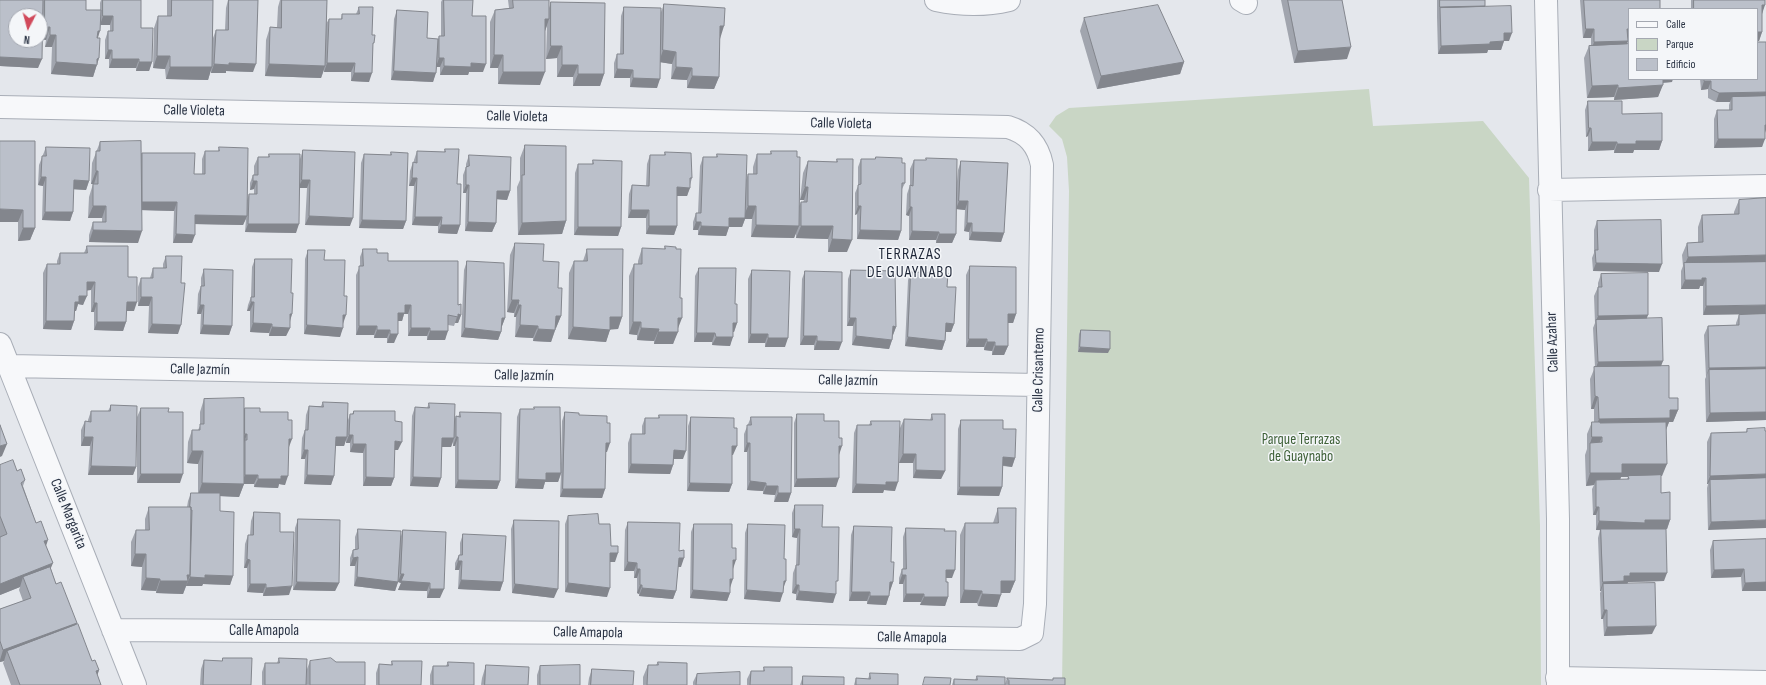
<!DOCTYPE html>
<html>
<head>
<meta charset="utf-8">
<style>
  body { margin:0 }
  #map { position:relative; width:1766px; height:685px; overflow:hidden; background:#e4e7ec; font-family:"Sofia Sans Condensed",sans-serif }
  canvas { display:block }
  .legend { position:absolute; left:1628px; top:8px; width:130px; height:72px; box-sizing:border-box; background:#f4f6f9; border:1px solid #a4a8b1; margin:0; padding:5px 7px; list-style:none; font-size:12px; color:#2b3445 }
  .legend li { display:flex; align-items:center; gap:8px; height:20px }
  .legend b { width:20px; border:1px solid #a4a8b1 }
  .north { position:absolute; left:8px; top:8px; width:40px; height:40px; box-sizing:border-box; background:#f4f6f9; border:1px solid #a4a8b1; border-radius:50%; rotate:186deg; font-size:11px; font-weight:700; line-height:16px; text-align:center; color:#2b3445 }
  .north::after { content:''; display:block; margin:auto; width:14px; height:18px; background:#d1495b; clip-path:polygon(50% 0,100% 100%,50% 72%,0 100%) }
</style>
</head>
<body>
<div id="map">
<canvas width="1766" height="685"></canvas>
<ul class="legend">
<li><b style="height:5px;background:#f7f8fa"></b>Calle</li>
<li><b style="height:11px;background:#c9d6c5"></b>Parque</li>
<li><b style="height:11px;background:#bbc0ca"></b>Edificio</li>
</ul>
<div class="north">N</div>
</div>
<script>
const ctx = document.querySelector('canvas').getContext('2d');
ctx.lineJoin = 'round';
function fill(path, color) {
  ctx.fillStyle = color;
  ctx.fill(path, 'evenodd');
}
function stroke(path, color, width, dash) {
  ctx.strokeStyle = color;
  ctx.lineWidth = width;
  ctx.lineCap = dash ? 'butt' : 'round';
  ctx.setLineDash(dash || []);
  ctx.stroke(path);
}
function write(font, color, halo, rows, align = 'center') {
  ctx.font = font + ' "Sofia Sans Condensed",sans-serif';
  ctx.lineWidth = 3;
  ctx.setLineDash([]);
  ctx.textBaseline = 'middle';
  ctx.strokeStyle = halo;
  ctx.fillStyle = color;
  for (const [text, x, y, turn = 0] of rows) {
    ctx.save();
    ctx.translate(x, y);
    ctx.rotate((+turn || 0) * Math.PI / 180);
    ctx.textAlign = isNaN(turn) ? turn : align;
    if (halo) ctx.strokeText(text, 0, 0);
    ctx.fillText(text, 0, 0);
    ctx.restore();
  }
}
fill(new Path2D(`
  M 1369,89 L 1373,126 L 1483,121 L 1529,178 L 1540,526 L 1541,685 L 1062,685 L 1069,191 L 1067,157 L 1062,139 L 1049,126 L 1056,116 L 1069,108 Z`), '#c9d6c5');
const minor = new Path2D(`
  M 936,0 C 960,5 984,6 1009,0
  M 1241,0 L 1246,3
  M 1546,0 L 1558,519 L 1558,685
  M 0,107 L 1008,127 C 1028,133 1038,145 1042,165 L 1035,604 L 1032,633 L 1020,639 L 605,633 L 113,630
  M 1549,190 L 1766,186
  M 0,344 L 135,685
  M 9,366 L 1038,385
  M 1557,678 L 1766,682`);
stroke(minor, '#a9aeb7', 24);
stroke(minor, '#f7f8fa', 22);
fill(new Path2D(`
  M 0,0 L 86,0 L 86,10 L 100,10 L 100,3 L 101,0 L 141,0 L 141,28 L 152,62 L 149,71 L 136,71 L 136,68 L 109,68 L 109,59 L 105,59 L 105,40 L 108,31 L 110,31 L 110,25 L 100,25 L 98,38 L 99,58 L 93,77 L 51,74 L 52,47 L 45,47 L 46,40 L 42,40 L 38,68 L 0,66 Z
  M 167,0 L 213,0 L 213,38 L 216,30 L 225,30 L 226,8 L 228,0 L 258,0 L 253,72 L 226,71 L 226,73 L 211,73 L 211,69 L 208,80 L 166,79 L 165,69 L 153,68 L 154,28 L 158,16 L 167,16 Z
  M 280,0 L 327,0 L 326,24 L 329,19 L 341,19 L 342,14 L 356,14 L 359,7 L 372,35 L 373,48 L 369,82 L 351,81 L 351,72 L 324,72 L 324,70 L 321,78 L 265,76 L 266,40 L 270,27 L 277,27 L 278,7 Z
  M 442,0 L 473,0 L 472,16 L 483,72 L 469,72 L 468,75 L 440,75 L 440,67 L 437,67 L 433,82 L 391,80 L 394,19 L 397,10 L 427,38 L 438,39 L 439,36 L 441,36 L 441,2 Z
  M 508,0 L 549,0 L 549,8 L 551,2 L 604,74 L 600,86 L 573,86 L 573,77 L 557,77 L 557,58 L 546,59 L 547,26 L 545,31 L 540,85 L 498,84 L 498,68 L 490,68 L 490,22 L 495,10 L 509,8 Z
  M 1281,0 L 1342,0 L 1347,59 L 1294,63 Z
  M 1437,0 L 1485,0 L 1485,7 L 1509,41 L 1504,41 L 1501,50 L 1488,50 L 1487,53 L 1438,54 L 1437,17 Z
  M 1580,0 L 1660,0 L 1628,37 L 1627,45 L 1672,82 L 1663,83 L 1658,97 L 1614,100 L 1614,97 L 1587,98 L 1584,58 L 1589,46 L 1591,46 L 1591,38 L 1583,38 Z
  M 1691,0 L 1765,0 L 1762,14 L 1762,32 L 1759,41 L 1757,9 L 1691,9 Z
  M 664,4 L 720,38 L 719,77 L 714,89 L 687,88 L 687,80 L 671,79 L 672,64 L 660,62 L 657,88 L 630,87 L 630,78 L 614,78 L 614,63 L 617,54 L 620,54 L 621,16 L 624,7 L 661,12 Z
  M 1084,18 L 1184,62 L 1180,74 L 1097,89 L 1080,31 Z
  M 1700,79 L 1757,79 L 1765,133 L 1762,147 L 1714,148 L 1714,119 L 1717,110 L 1729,110 L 1729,105 L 1730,102 L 1716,102 L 1708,98 L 1708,89 L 1701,90 Z
  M 1588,101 L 1622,114 L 1662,141 L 1659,150 L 1634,150 L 1633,153 L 1614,153 L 1614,150 L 1588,151 L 1588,136 L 1586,137 L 1585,110 Z
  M 0,141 L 35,228 L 30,240 L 18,241 L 18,222 Z
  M 100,142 L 142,153 L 194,174 L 202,174 L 202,159 L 205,151 L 218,151 L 219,147 L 247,200 L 249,194 L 254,194 L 254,189 L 250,190 L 250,183 L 253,175 L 254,175 L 254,166 L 258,157 L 268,157 L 269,154 L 300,159 L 303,150 L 350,226 L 305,225 L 307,188 L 299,188 L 296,233 L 245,232 L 246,219 L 243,225 L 195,224 L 192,243 L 173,243 L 174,211 L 142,210 L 138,243 L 89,242 L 89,235 L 93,222 L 102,222 L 102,218 L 88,218 L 89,197 L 93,184 L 94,184 L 91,184 L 92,163 Z
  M 525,145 L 566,221 L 562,234 L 518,235 L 517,187 L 520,180 L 520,158 Z
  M 46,147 L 89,181 L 86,190 L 73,189 L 73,212 L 70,221 L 42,220 L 43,186 L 38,185 L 39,165 Z
  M 445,149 L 457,184 L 460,225 L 457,234 L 438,233 L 438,226 L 412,225 L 414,186 L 409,186 L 410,171 L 413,162 L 414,162 L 414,160 L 417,151 L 444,152 Z
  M 771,151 L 797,157 L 799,206 L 801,202 L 803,202 L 804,200 L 800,200 L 803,173 L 808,161 L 836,162 L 837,159 L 847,252 L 828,252 L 828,239 L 796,238 L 796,233 L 794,238 L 751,237 L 752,219 L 745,219 L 742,227 L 729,227 L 726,236 L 698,235 L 698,230 L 693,230 L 693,222 L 696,213 L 698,213 L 700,166 L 703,157 L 716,157 L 717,154 L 746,180 L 748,174 L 753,174 L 753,167 L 757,154 L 770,154 Z
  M 391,152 L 406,221 L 403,229 L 359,228 L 361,163 L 364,154 L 390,155 Z
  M 665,152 L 692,178 L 687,196 L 677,196 L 677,226 L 674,235 L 646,234 L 646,218 L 628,218 L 629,194 L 632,185 L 646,186 L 647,164 L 650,155 L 664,155 Z
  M 469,155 L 510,191 L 507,200 L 497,199 L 496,223 L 492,232 L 465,231 L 466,193 L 463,193 L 463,175 L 466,167 L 466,164 Z
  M 876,157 L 905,183 L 902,189 L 901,231 L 898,240 L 857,239 L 857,214 L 855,215 L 855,193 L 858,186 L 858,167 L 861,159 L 875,159 Z
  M 926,158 L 956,192 L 958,170 L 961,161 L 1004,233 L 1001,242 L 969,240 L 969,232 L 964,231 L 965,210 L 956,209 L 956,234 L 952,243 L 936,243 L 936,240 L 909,240 L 909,216 L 906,215 L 907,194 L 910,185 L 910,169 L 914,160 L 926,160 Z
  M 593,160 L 621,227 L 618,236 L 574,235 L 575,173 L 578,164 L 592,164 Z
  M 1766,198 L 1703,315 L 1703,286 L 1700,286 L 1699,289 L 1681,289 L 1681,271 L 1683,266 L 1682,255 L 1687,243 L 1698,243 L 1698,227 L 1702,215 L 1734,214 L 1734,212 L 1739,200 Z
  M 1597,221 L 1659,272 L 1593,271 L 1592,258 L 1594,253 L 1594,230 Z
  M 515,243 L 543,261 L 558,288 L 561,316 L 556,328 L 551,342 L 533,341 L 533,338 L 515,337 L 516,317 L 514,317 L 514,313 L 507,312 L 510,255 Z
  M 87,246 L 128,277 L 134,311 L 126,311 L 126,322 L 123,331 L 94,330 L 94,312 L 91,312 L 91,290 L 87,290 L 83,305 L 78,304 L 76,311 L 75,311 L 74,321 L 71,330 L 43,329 L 43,273 L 47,264 L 57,264 L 57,261 L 60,253 L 84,253 Z
  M 665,246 L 678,329 L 673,344 L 654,344 L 654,341 L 637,340 L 637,335 L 629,334 L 629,276 L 634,264 L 638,264 L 638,261 L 642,248 L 664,249 Z
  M 363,249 L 377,253 L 388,261 L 458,305 L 461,315 L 458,323 L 455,323 L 454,326 L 448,325 L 445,340 L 427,340 L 427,336 L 408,336 L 408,314 L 404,314 L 402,321 L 398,321 L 394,343 L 387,343 L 387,338 L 374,338 L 374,335 L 356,335 L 356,275 L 360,266 L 360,257 Z
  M 587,249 L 622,317 L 618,329 L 610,329 L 606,342 L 568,339 L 569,273 L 574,261 L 583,261 Z
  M 308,250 L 324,260 L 343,323 L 340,337 L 304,334 L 305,259 Z
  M 166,256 L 178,334 L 148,333 L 149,306 L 138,306 L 138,287 L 141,278 L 150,278 L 153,268 L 163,268 L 163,264 Z
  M 255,259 L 291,293 L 292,314 L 290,322 L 290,328 L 286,336 L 269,336 L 269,333 L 250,332 L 250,311 L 247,311 L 248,305 L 251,297 L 252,267 Z
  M 467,261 L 505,318 L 502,326 L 501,332 L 498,340 L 461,337 L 464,270 Z
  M 970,266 L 1016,314 L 1013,323 L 1008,323 L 1008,346 L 1004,355 L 992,355 L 992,351 L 984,350 L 984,347 L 966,347 L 966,275 Z
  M 699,268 L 735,304 L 737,323 L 734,332 L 733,332 L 730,346 L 712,345 L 712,342 L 694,342 L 695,276 Z
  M 204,269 L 232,326 L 229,335 L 200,334 L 201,314 L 197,314 L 198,294 L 201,286 L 201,278 Z
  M 752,270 L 785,347 L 765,347 L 765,343 L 748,343 L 748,279 Z
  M 851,270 L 896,327 L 893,335 L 892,340 L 889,349 L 852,345 L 853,326 L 847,326 L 848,279 Z
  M 805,271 L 839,350 L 814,350 L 814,345 L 800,345 L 802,279 Z
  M 911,272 L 947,287 L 954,324 L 951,332 L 946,332 L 945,341 L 942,350 L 905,346 L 908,280 Z
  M 1601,274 L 1647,318 L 1669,398 L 1678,410 L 1673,422 L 1669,422 L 1666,430 L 1662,476 L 1661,476 L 1661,493 L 1670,520 L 1667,529 L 1644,529 L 1664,581 L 1628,582 L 1627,584 L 1652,634 L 1604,636 L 1603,619 L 1601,619 L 1600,593 L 1601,591 L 1600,591 L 1598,538 L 1600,530 L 1596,530 L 1596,515 L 1593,515 L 1592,489 L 1594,485 L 1586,486 L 1585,455 L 1587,449 L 1587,434 L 1592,422 L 1594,422 L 1594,409 L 1591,409 L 1590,379 L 1595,367 L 1593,328 L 1595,323 L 1594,296 L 1598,287 L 1598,283 ZM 1621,477 L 1628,477 L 1627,479 L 1620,480 Z
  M 1739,315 L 1766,324 L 1766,420 L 1706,422 L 1705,379 L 1706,377 L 1704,335 L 1708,326 L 1736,325 L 1736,323 Z
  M 1081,330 L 1108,353 L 1078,352 L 1079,334 Z
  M 204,399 L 244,410 L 245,408 L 260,412 L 289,447 L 285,485 L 279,484 L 278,488 L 254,487 L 254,484 L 244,484 L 239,497 L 220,496 L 220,511 L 233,576 L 230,585 L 203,584 L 202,586 L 186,586 L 187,584 L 183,594 L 156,593 L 156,591 L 141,590 L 142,567 L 131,566 L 131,542 L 136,530 L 145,530 L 145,519 L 149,507 L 187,507 L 188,501 L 191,493 L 198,493 L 198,464 L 187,463 L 188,442 L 192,430 L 198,430 L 200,426 L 200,412 Z
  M 323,402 L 348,420 L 350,414 L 352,414 L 354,411 L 395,421 L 398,450 L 394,450 L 394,478 L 391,486 L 363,486 L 363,453 L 350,452 L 350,443 L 346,443 L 346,439 L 344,446 L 335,446 L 334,476 L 331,485 L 304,484 L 305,459 L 301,459 L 302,438 L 305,430 L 306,415 L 309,406 L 321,406 Z
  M 429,403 L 454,421 L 456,416 L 458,417 L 460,412 L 500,481 L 497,489 L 455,488 L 455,446 L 453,446 L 453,442 L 451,447 L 442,447 L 441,478 L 438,487 L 410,486 L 412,416 L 415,407 L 427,408 Z
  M 111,405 L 136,467 L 133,475 L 88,475 L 90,446 L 81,446 L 81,430 L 85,421 L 88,422 L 88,420 L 91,411 L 108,411 Z
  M 534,407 L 561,463 L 562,421 L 565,412 L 579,415 L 607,452 L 606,452 L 605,489 L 602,498 L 560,497 L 561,474 L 558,482 L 545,482 L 543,489 L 515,488 L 517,417 L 520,409 L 534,409 Z
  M 141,408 L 168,412 L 180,483 L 137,483 L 137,417 Z
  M 797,414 L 824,421 L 839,438 L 839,454 L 836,487 L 794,487 L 794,423 Z
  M 932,414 L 945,471 L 941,479 L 913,478 L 913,463 L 899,463 L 900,428 L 904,419 L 930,420 Z
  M 659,415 L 683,459 L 674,459 L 673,465 L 670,474 L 628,473 L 628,443 L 631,434 L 642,434 L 642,426 L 645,418 L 658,418 Z
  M 691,417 L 733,455 L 732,455 L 732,484 L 729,492 L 687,491 L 688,426 Z
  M 751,417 L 791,493 L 788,502 L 774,502 L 775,495 L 763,494 L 763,491 L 747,490 L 747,452 L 744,452 L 744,434 Z
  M 961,420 L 1003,429 L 1015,458 L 1012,467 L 1003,466 L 1002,487 L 999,496 L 957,495 L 958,429 Z
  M 871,421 L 895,491 L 884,490 L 883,493 L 852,493 L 854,433 L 857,425 L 869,425 Z
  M 1747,429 L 1765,431 L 1708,530 L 1707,488 L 1708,484 L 1707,484 L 1707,442 L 1711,433 L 1746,432 Z
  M 0,465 L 17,471 L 25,480 L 23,486 L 36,523 L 46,546 L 51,569 L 56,584 L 76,625 L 92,661 L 99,670 L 97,676 L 101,685 L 11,685 L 3,663 L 4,661 L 0,662 L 0,609 L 23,601 L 19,590 L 20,587 L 0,595 Z
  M 795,505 L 822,527 L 836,587 L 833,603 L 796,600 L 796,594 L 792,593 L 793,573 L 796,565 L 797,538 L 792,537 L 792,513 Z
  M 998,508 L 1015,581 L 1010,593 L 1001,593 L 997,607 L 978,606 L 977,603 L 960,603 L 960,535 L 965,523 L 993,523 Z
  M 254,512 L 280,532 L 289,595 L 263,596 L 263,593 L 247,592 L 247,568 L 244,568 L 245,544 L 248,535 L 250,535 L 251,521 Z
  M 568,516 L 599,524 L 611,546 L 615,562 L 610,562 L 607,597 L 565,592 L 565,524 Z
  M 298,519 L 339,583 L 335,591 L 293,590 L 295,528 Z
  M 514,520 L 554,598 L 512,593 L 511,529 Z
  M 628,522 L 679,551 L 681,567 L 678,567 L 676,591 L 673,599 L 639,596 L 639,594 L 637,593 L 637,578 L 634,578 L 634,571 L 624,571 L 625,530 Z
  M 694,524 L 732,548 L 733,569 L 730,586 L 730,593 L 727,601 L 690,598 L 691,532 Z
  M 748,524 L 783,588 L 780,602 L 744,599 L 745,533 Z
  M 854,526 L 891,562 L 893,582 L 890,591 L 886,605 L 867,604 L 867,601 L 849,601 L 851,535 Z
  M 906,528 L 944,531 L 952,578 L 946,578 L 948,597 L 945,606 L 920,605 L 921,602 L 903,602 L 903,584 L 899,584 L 899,578 L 902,569 L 903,569 L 903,537 Z
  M 358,529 L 401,536 L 403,530 L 440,598 L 427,598 L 427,591 L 398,590 L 401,583 L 398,582 L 395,591 L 354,586 L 355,566 L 350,566 L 350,558 L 353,550 L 355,549 L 355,537 Z
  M 463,534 L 503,582 L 500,591 L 458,589 L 459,570 L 455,570 L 455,563 L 459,555 L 460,555 L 460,543 Z
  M 1766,539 L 1766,591 L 1742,591 L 1741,577 L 1711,578 L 1710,550 L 1713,541 Z
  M 223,658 L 251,685 L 200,685 L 201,669 L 204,660 L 222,661 Z
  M 279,658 L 307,669 L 310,661 L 365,685 L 262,685 L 262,672 L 265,663 L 277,663 Z
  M 392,661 L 421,685 L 376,685 L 376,673 L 379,664 L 391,665 Z
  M 448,662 L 474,685 L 430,685 L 430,675 L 433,666 L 446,666 Z
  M 658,662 L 687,685 L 643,685 L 643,677 L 648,665 L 656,665 Z
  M 486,665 L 528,685 L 481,685 L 482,678 Z
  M 540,666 L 580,685 L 537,685 L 537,675 Z
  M 764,667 L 792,685 L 747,685 L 747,679 L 751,671 L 763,671 Z
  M 592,669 L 633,685 L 588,685 L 589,678 Z
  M 870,673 L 898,685 L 854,685 L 856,678 L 868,679 Z
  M 697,674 L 740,685 L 693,685 L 693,682 Z
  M 803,676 L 844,685 L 800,685 Z
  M 977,676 L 1005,684 L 1007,678 L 1053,680 L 1053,678 L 1065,685 L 952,685 L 954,679 L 975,680 Z`), '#a1a5ae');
fill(new Path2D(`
  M 1762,5 L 1765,5 L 1762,14 Z
  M 1485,6 L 1482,14 L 1440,8 L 1440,7 Z
  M 103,16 L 113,16 L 110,25 L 100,25 Z
  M 545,19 L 549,19 L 545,31 Z
  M 720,26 L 724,26 L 720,39 Z
  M 45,27 L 50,27 L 46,40 L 40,39 Z
  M 1586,29 L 1594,29 L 1591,38 L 1583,38 Z
  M 1627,29 L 1629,29 L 1629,37 L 1624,38 Z
  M 98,31 L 100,31 L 96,43 Z
  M 1757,32 L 1762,32 L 1759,41 L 1757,41 Z
  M 1504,33 L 1512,33 L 1509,41 L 1501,41 Z
  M 50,35 L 56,35 L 52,47 L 45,47 Z
  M 1504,41 L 1501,50 L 1488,50 L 1487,53 L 1438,54 L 1441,46 L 1490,42 Z
  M 1628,41 L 1625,50 L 1591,51 L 1594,42 Z
  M 551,46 L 562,46 L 557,58 L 546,59 Z
  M 1351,47 L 1347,59 L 1294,63 L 1298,51 Z
  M 108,50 L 112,50 L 109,59 L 105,59 Z
  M 663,50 L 676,52 L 672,64 L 659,62 Z
  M 494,55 L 503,55 L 498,68 L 490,68 Z
  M 157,56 L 170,56 L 165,69 L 153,68 Z
  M 0,57 L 42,59 L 38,68 L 0,66 Z
  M 99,58 L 93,77 L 51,74 L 56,62 Z
  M 439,58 L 444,58 L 440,67 L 436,67 Z
  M 112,59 L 139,59 L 136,68 L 109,68 Z
  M 139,62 L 152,62 L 149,71 L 136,71 Z
  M 1184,62 L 1180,74 L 1097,89 L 1101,76 Z
  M 229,63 L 256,64 L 253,72 L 226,71 L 226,73 L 211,73 L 214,64 Z
  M 327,63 L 355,63 L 351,72 L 324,72 Z
  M 471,63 L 486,64 L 483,72 L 469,72 L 468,75 L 440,75 L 444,66 Z
  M 269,64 L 325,66 L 321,78 L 265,76 Z
  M 562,65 L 578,65 L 573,77 L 557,77 Z
  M 170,67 L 212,67 L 208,80 L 166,79 Z
  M 676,67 L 692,68 L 687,80 L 671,79 Z
  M 617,69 L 633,70 L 630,78 L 614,78 Z
  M 394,71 L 436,73 L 433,82 L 391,80 Z
  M 503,72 L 545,72 L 540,85 L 498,84 Z
  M 354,73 L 372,73 L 369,82 L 351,81 Z
  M 578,74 L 604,74 L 600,86 L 573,86 Z
  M 692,76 L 719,77 L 714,89 L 687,88 Z
  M 633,78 L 660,79 L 657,88 L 630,87 Z
  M 1659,79 L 1673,79 L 1672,82 L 1658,83 Z
  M 1704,81 L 1711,81 L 1708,89 L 1701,90 Z
  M 1618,85 L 1614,97 L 1587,98 L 1592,86 Z
  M 1663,85 L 1658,97 L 1614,100 L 1618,88 Z
  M 1766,92 L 1766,100 L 1732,97 L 1730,102 L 1716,102 L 1719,93 Z
  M 1765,125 L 1766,125 L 1766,130 L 1765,133 Z
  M 1589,128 L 1591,128 L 1588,136 L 1586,137 Z
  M 1718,139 L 1765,139 L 1762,147 L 1714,148 Z
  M 1636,141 L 1662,141 L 1659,150 L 1634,150 L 1633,153 L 1614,153 L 1617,144 Z
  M 1592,142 L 1617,142 L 1614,150 L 1588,151 Z
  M 96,171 L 98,171 L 94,184 L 91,184 Z
  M 41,177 L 46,177 L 43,186 L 38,185 Z
  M 412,178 L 417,178 L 414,186 L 409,186 Z
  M 74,180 L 89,181 L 86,190 L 70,189 Z
  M 302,180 L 310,180 L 307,188 L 298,188 Z
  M 253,181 L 257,181 L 254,189 L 250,190 Z
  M 466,185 L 469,185 L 466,193 L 463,193 Z
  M 677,187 L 690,188 L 687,196 L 674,196 Z
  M 805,187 L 808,187 L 804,200 L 800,200 Z
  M 497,191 L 510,191 L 507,200 L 494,199 Z
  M 959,201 L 968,201 L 965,210 L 956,209 Z
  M 141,202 L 177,202 L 174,211 L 138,210 Z
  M 93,206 L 106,206 L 102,218 L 88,218 Z
  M 748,206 L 756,206 L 752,219 L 745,219 L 742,227 L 726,227 L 729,218 L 743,218 Z
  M 858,206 L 861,206 L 857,214 L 855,215 Z
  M 910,207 L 912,207 L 909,216 L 906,215 Z
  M 0,209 L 23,210 L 18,222 L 0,222 Z
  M 631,210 L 649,210 L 646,218 L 628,218 Z
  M 45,212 L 73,212 L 70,221 L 42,220 Z
  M 195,215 L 247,216 L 243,225 L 192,224 Z
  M 309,216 L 353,218 L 350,226 L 305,225 Z
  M 415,217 L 442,217 L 438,226 L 412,225 Z
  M 362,220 L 406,221 L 403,229 L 359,228 Z
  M 566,221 L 562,234 L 518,235 L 522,223 Z
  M 468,222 L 496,223 L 492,232 L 465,231 Z
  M 696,222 L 701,222 L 698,230 L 693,230 Z
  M 967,223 L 972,223 L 969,232 L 964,231 Z
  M 248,224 L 299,224 L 296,233 L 245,232 Z
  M 441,225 L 460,225 L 457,234 L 438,233 Z
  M 756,225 L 799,226 L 794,238 L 751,237 Z
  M 649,226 L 677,226 L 674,235 L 646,234 Z
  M 701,226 L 729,227 L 726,236 L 698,235 Z
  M 801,226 L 833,226 L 828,239 L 796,238 Z
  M 578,227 L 621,227 L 618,236 L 574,235 Z
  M 23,228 L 35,228 L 30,240 L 18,241 Z
  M 93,230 L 142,231 L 138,243 L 89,242 Z
  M 860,230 L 901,231 L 898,240 L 857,239 Z
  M 912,231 L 939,232 L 936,240 L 909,240 Z
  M 972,232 L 1004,233 L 1001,242 L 969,240 Z
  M 176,234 L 195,235 L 192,243 L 173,243 Z
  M 939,234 L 956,234 L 952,243 L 936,243 Z
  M 832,239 L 852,240 L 847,252 L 828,252 Z
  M 1766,255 L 1766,267 L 1684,266 L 1688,257 Z
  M 1596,263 L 1662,264 L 1659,272 L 1593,271 Z
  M 1702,278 L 1706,278 L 1703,286 L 1700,286 L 1699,289 L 1681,289 L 1685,280 Z
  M 87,282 L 95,282 L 91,290 L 84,291 Z
  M 79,296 L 87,296 L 83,305 L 78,304 L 76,311 L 72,311 L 75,302 Z
  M 141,297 L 152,297 L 149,306 L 138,306 Z
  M 512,300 L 519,300 L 514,313 L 507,312 Z
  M 127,302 L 137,302 L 134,311 L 124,311 Z
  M 251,302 L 254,302 L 250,311 L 247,311 Z
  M 94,303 L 97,303 L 94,312 L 91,312 Z
  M 200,305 L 204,305 L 201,314 L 197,314 Z
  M 405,305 L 411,305 L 408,314 L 404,314 L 402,321 L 395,321 L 398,313 Z
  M 518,305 L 521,305 L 516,317 L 514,317 Z
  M 1766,305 L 1766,314 L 1703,315 L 1706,306 Z
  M 290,314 L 292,314 L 289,323 Z
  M 458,314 L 461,315 L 458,323 L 455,323 Z
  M 1008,314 L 1016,314 L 1013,323 L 1005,323 Z
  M 343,315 L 346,315 L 343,324 Z
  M 1648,315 L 1645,323 L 1596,321 L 1598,316 Z
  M 556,316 L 561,316 L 556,328 L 552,328 Z
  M 610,317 L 622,317 L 618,329 L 606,330 Z
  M 502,318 L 505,318 L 502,326 Z
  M 678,318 L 682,318 L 677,331 Z
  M 850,318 L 856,318 L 853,326 L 847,326 Z
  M 46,321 L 74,321 L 71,330 L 43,329 Z
  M 97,322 L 126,322 L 123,331 L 94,330 Z
  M 633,322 L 641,322 L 637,335 L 629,334 Z
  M 253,323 L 272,324 L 269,333 L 250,332 Z
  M 733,323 L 737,323 L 734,332 L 730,332 Z
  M 946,323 L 954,324 L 951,332 L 943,332 Z
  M 152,324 L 181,325 L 178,334 L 148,333 Z
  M 203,325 L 232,326 L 229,335 L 200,334 Z
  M 307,325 L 343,328 L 340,337 L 304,334 Z
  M 520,325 L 538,326 L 533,338 L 515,337 Z
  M 359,326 L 377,326 L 374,335 L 356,335 Z
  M 893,326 L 896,327 L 893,335 Z
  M 272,327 L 290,328 L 286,336 L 269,336 Z
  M 573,327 L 610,330 L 606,342 L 568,339 Z
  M 411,328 L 430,328 L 427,336 L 408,336 Z
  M 465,328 L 501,332 L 498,340 L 461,337 Z
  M 641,328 L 659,329 L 654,341 L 637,340 Z
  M 538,329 L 555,330 L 551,342 L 533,341 Z
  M 377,330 L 390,330 L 387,338 L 374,338 Z
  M 430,331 L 448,331 L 445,340 L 427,340 Z
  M 658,332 L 678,332 L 673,344 L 654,344 Z
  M 697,333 L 715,333 L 712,342 L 694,342 Z
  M 390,334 L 398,334 L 394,343 L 387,343 Z
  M 751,334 L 768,334 L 765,343 L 748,343 Z
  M 804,336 L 817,336 L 814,345 L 800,345 Z
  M 856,336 L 892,340 L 889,349 L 852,345 Z
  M 716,337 L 733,337 L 730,346 L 712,345 Z
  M 908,337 L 945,341 L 942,350 L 905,346 Z
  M 768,338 L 788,338 L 785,347 L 765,347 Z
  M 969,339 L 987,339 L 984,347 L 966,347 Z
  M 817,341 L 842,342 L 839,350 L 814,350 Z
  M 987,342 L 995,342 L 992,351 L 984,350 Z
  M 995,346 L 1008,346 L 1004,355 L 992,355 Z
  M 1080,347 L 1110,349 L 1108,353 L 1078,352 Z
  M 1663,361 L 1660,369 L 1595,371 L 1598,362 Z
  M 1766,367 L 1766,375 L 1709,370 L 1706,377 L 1709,368 Z
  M 1595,396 L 1598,397 L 1594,409 L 1591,409 Z
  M 1670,410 L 1678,410 L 1673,422 L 1669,422 L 1666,430 L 1594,432 L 1599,419 Z
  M 1766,412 L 1766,420 L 1706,422 L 1710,413 Z
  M 245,434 L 247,434 L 244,443 L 241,442 Z
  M 349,435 L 353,435 L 350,443 L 346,443 Z
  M 84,437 L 93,437 L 90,446 L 81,446 Z
  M 336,437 L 347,437 L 344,446 L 333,446 Z
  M 456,437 L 458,437 L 455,446 L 453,446 Z
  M 1592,437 L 1602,437 L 1597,449 L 1590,444 Z
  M 442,438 L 454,438 L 451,447 L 439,447 Z
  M 289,439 L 292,439 L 289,447 Z
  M 395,441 L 402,442 L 398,450 L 391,450 Z
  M 606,443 L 610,443 L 607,452 L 603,452 Z
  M 747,443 L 750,443 L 747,452 L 744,452 Z
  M 7,444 L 2,456 L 0,457 L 0,446 Z
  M 353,444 L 366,444 L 363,453 L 350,452 Z
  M 732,446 L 737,446 L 733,455 L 729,455 Z
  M 839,446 L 842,446 L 839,455 Z
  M 304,450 L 308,450 L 305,459 L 301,459 Z
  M 674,450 L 686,451 L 683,459 L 671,459 Z
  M 192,451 L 203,451 L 198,464 L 187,463 Z
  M 903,454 L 916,454 L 913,463 L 899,463 Z
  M 1003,457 L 1015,458 L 1012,467 L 1000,465 Z
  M 631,464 L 673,465 L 670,474 L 628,473 Z
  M 1622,464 L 1667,464 L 1662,476 L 1621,477 L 1618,485 L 1596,480 L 1594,485 L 1586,486 L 1590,473 Z
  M 91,466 L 136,467 L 133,475 L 88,475 Z
  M 916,470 L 945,471 L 941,479 L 913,478 Z
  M 546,473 L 561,473 L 558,482 L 545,482 L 543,489 L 515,488 L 518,479 Z
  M 141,474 L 183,474 L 180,483 L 137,483 Z
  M 1766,474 L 1766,482 L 1710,480 L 1708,484 L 1707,484 L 1710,476 Z
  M 245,475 L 258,475 L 254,484 L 241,484 Z
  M 307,475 L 334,476 L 331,485 L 304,484 Z
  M 281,476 L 288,476 L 285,485 L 279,484 L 278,488 L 254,487 L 258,479 Z
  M 366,477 L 394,478 L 391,486 L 363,486 Z
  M 413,477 L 441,478 L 438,487 L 410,486 Z
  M 839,478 L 836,487 L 794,487 L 797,479 Z
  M 458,480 L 500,481 L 497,489 L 455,488 Z
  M 750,481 L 766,483 L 763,491 L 747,490 Z
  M 886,482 L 898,482 L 895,491 L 884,490 L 883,493 L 852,493 L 856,484 Z
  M 202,483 L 244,484 L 239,497 L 198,495 Z
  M 690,483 L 732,484 L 729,492 L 687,491 Z
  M 766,486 L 778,486 L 775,495 L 763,494 Z
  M 960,487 L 1002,487 L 999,496 L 957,495 Z
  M 563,489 L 605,489 L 602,498 L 560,497 Z
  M 778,493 L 791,493 L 788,502 L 774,502 Z
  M 1596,507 L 1599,507 L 1596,515 L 1593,515 Z
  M 1645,520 L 1670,520 L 1667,529 L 1642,529 L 1642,531 L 1596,530 L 1599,521 Z
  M 1766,520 L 1766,528 L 1708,530 L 1711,522 Z
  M 795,529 L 800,529 L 797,538 L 792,537 Z
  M 48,540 L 44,552 L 44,541 Z
  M 610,553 L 618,553 L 615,562 L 607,562 Z
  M 135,554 L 146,554 L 142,567 L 131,566 Z
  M 358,557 L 355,566 L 350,566 L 353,558 Z
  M 679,558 L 684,558 L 681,567 L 676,567 Z
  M 247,559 L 250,560 L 247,568 L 244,568 Z
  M 733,560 L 736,560 L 733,569 Z
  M 458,561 L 462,561 L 459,570 L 455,570 Z
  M 628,562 L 637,563 L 634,571 L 624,571 Z
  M 53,563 L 48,575 L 23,577 L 20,587 L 0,595 L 0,584 Z
  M 637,569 L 640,569 L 637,578 L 634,578 Z
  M 1744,569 L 1741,577 L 1711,578 L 1714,570 Z
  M 946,570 L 955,570 L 952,578 L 943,578 Z
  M 1630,573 L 1667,573 L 1664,581 L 1628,582 L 1627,585 L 1603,584 L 1601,591 L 1600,591 L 1603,582 L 1624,576 Z
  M 401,574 L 404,574 L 430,583 L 427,591 L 398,590 L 401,583 L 398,582 L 395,591 L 354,586 L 357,577 L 398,582 Z
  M 187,575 L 190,575 L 183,594 L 156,593 L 160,581 Z
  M 205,575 L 233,576 L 230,585 L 203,584 L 202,586 L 186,586 L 190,577 Z
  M 902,575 L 906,575 L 903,584 L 899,584 Z
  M 146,578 L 160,579 L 156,591 L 141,590 Z
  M 730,579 L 733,579 L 730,588 Z
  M 461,580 L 503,582 L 500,591 L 458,589 Z
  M 784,581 L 786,581 L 783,589 Z
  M 1001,581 L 1015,581 L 1010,593 L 997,593 Z
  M 297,582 L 339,583 L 335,591 L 293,590 Z
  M 890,582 L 893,582 L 890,591 L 887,591 Z
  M 1766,582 L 1766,591 L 1742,591 L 1745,583 Z
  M 568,583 L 610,588 L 607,597 L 565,592 Z
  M 250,584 L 266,584 L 263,593 L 247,592 Z
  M 515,584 L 558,589 L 554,598 L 512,593 Z
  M 640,585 L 642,585 L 639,594 L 637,593 Z
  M 796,585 L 799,585 L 796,594 L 792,593 Z
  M 292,586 L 289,595 L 263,596 L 266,588 Z
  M 642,588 L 676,591 L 673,599 L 639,596 Z
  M 430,589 L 444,589 L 440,598 L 427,598 Z
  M 693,590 L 730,593 L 727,601 L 690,598 Z
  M 747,590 L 783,593 L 780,602 L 744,599 Z
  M 964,590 L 982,591 L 977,603 L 960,603 Z
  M 799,591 L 836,594 L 833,603 L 796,600 Z
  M 852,592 L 870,592 L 867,601 L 849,601 Z
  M 906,594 L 924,594 L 921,602 L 903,602 Z
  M 982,594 L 1001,595 L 997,607 L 978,606 Z
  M 870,596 L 889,596 L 886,605 L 867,604 Z
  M 924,597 L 948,597 L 945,606 L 920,605 Z
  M 1604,610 L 1607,610 L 1603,619 L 1601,619 Z
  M 77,623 L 72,635 L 7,651 L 4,661 L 0,662 L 0,660 L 3,650 Z
  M 1656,626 L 1652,634 L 1604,636 L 1607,627 Z
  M 99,670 L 95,682 L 96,671 Z`), '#83868d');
const building = new Path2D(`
  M 0,0 L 43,0 L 42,59 L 0,57 ZM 16,16 L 40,16 L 40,40 L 16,40 Z
  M 45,0 L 86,0 L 86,10 L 101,10 L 100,31 L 98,31 L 97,38 L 100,38 L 99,58 L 97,59 L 97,65 L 56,62 L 56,35 L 50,35 L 50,27 L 45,27 Z
  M 103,0 L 141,0 L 141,28 L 153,28 L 152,62 L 139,62 L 139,59 L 112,59 L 112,50 L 108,50 L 108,31 L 113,31 L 113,16 L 103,16 Z
  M 172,0 L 213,0 L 212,67 L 170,67 L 170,56 L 157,56 L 158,16 L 171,16 Z
  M 229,0 L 258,0 L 256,64 L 229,63 L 229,65 L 214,64 L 216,30 L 228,30 Z
  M 282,0 L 327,0 L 325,66 L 269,64 L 270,27 L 281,28 Z
  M 444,0 L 473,0 L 472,16 L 486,16 L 486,64 L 471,63 L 471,67 L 444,66 L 444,58 L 439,58 L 439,36 L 444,36 Z
  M 513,0 L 549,0 L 549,19 L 545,19 L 545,72 L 503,72 L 503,55 L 494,55 L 495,10 L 513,8 Z
  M 1288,0 L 1342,0 L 1351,47 L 1298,51 Z
  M 1440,0 L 1485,0 L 1485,6 L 1440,7 Z
  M 1584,0 L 1660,0 L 1660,9 L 1629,9 L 1629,29 L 1627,29 L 1628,41 L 1594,42 L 1594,29 L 1586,29 Z
  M 1694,0 L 1765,0 L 1765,5 L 1762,5 L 1762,32 L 1757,32 L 1757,9 L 1694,9 Z
  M 551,2 L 605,3 L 604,74 L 578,74 L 578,65 L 562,65 L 562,46 L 551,46 Z
  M 664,4 L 725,8 L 724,26 L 720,26 L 719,77 L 692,76 L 692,68 L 676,67 L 676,52 L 663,50 Z
  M 1158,5 L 1184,62 L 1101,76 L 1084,18 Z
  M 1511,6 L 1512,33 L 1504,33 L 1504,41 L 1490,42 L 1490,44 L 1441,46 L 1440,8 Z
  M 359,7 L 373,7 L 372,35 L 375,35 L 374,43 L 373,43 L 372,73 L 354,73 L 355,63 L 327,63 L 329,19 L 342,19 L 342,14 L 359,14 Z
  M 624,7 L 661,8 L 660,79 L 633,78 L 633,70 L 617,69 L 617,54 L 623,54 Z
  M 397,10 L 428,12 L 427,38 L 438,39 L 436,73 L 394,71 Z
  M 1757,42 L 1766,42 L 1766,92 L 1719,93 L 1711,89 L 1711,81 L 1704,81 L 1704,79 L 1757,79 Z
  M 1629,44 L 1629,79 L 1663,79 L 1663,85 L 1618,88 L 1618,85 L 1592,86 L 1589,46 Z
  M 1766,96 L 1766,125 L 1765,125 L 1765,139 L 1718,139 L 1717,110 L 1732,110 L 1732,97 Z
  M 1588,101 L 1622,101 L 1622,114 L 1662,113 L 1662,141 L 1636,141 L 1636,144 L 1617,144 L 1617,142 L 1592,142 L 1591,128 L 1589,128 Z
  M 0,141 L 35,141 L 35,228 L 23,228 L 23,210 L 0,209 Z
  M 141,141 L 142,231 L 93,230 L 93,222 L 106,222 L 106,206 L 93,206 L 93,184 L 98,184 L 98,171 L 96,171 L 96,151 L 100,151 L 100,142 Z
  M 525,145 L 566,146 L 566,221 L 522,223 L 522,175 L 524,175 Z
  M 46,147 L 90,148 L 89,181 L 74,180 L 73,212 L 45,212 L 46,177 L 41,177 L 42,156 L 46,156 Z
  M 219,147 L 248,148 L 247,216 L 195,215 L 195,235 L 176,234 L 177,202 L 142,202 L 142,153 L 195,153 L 194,174 L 205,174 L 205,151 L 219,151 Z
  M 445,149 L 459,149 L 457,184 L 461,184 L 460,225 L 441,225 L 442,217 L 415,217 L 417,178 L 412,178 L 413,162 L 417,163 L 417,151 L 445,152 Z
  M 303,150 L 355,152 L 353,218 L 309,216 L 310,180 L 302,180 Z
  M 771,151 L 797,151 L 797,157 L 800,157 L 799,226 L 756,225 L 756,206 L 748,206 L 748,174 L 757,174 L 757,154 L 771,154 Z
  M 391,152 L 408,153 L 406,221 L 362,220 L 364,154 L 391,155 Z
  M 665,152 L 691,153 L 692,178 L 690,178 L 690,188 L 677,187 L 677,226 L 649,226 L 649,210 L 631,210 L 632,185 L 649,186 L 650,155 L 665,155 Z
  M 269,154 L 300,154 L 299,224 L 248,224 L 249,194 L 257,194 L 257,181 L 253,181 L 253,175 L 258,175 L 258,157 L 269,157 Z
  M 717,154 L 747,155 L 745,218 L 729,218 L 729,227 L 701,226 L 701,222 L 696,222 L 696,213 L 701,213 L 703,157 L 717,157 Z
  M 469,155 L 511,157 L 510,191 L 497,191 L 496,223 L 468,222 L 469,185 L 466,185 L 466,167 L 469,166 Z
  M 876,157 L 902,158 L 902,163 L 905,163 L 905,183 L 902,183 L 901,231 L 860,230 L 861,206 L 858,206 L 858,185 L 861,184 L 861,159 L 875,159 Z
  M 926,158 L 957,159 L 956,234 L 939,234 L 939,232 L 912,231 L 912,207 L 910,207 L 910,185 L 913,186 L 914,160 L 926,160 Z
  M 837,159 L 853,159 L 852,240 L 832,239 L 833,226 L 801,226 L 801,202 L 807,202 L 808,187 L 805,187 L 808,161 L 837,162 Z
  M 593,160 L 622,161 L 621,227 L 578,227 L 578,164 L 593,164 Z
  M 961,161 L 1008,163 L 1004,233 L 972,232 L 972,223 L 967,223 L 968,201 L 959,201 Z
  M 1766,198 L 1766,255 L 1688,257 L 1687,243 L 1703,242 L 1702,215 L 1739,214 L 1739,200 Z
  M 1661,220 L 1662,264 L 1596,263 L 1595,250 L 1598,250 L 1597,221 Z
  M 515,243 L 544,244 L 543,261 L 559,262 L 558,288 L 562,288 L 561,316 L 556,316 L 555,330 L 538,329 L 538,326 L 520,325 L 521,305 L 518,305 L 519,300 L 512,300 Z
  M 87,246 L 128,246 L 128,277 L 137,277 L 137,302 L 127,302 L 126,322 L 97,322 L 97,303 L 94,303 L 95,282 L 87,282 L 87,296 L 79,296 L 79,302 L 75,302 L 74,321 L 46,321 L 47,264 L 60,264 L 60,253 L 87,253 Z
  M 665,246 L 676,247 L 676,249 L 681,249 L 680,298 L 682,298 L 682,318 L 678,318 L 678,332 L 658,332 L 659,329 L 641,328 L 641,322 L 633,322 L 634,264 L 642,264 L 642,248 L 665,249 Z
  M 363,249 L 377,249 L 377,253 L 388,253 L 388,261 L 458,261 L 458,305 L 461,304 L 461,315 L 458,314 L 458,317 L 448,315 L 448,331 L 430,331 L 430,328 L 411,328 L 411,305 L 405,305 L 405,313 L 398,313 L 398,334 L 390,334 L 390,330 L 377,330 L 377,326 L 359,326 L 359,266 L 363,266 Z
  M 587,249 L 623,249 L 622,317 L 610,317 L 610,330 L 573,327 L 574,261 L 587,261 Z
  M 308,250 L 325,250 L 324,260 L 345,260 L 344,296 L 347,296 L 346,315 L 343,315 L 343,328 L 307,325 Z
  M 166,256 L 182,256 L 181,283 L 185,283 L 181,325 L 152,324 L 152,297 L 141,297 L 141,278 L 153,278 L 153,268 L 166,268 Z
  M 255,259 L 292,259 L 291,293 L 293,293 L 292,314 L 290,314 L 290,328 L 272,327 L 272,324 L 253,323 L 254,302 L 251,302 L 251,297 L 254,297 Z
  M 467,261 L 504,263 L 505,318 L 502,318 L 501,332 L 465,328 Z
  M 1766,262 L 1766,305 L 1706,306 L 1706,278 L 1702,278 L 1702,280 L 1685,280 L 1684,263 Z
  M 970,266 L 1016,267 L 1016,314 L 1008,314 L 1008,346 L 995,346 L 995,342 L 987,342 L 987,339 L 969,339 Z
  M 699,268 L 736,268 L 735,304 L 737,304 L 737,323 L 733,323 L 733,337 L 716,337 L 715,333 L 697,333 Z
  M 204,269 L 233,270 L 232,326 L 203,325 L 204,305 L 200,305 L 201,286 L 204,286 Z
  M 752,270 L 790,271 L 788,338 L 768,338 L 768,334 L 751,334 Z
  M 851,270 L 895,271 L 896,327 L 893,326 L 892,340 L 856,336 L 856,318 L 850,318 Z
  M 805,271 L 842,272 L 842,342 L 817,341 L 817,336 L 804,336 Z
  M 911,272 L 948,273 L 947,287 L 956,287 L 954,324 L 946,323 L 945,341 L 908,337 Z
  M 1648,273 L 1648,315 L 1598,316 L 1598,287 L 1602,287 L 1601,274 Z
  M 1766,314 L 1766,367 L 1709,368 L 1708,326 L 1739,325 L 1739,315 Z
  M 1662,318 L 1663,361 L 1598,362 L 1596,320 Z
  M 1081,330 L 1110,331 L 1110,349 L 1080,347 Z
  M 1669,366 L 1669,398 L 1678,398 L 1678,410 L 1670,410 L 1670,418 L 1599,419 L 1598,397 L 1595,396 L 1594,367 Z
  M 1766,369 L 1766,412 L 1710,413 L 1709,370 Z
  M 244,398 L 244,484 L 202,483 L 203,451 L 192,451 L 192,430 L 200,430 L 200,424 L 204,424 L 204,399 Z
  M 323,402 L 348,403 L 347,437 L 336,437 L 334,476 L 307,475 L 308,450 L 304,450 L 305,430 L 308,430 L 309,406 L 323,407 Z
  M 429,403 L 455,404 L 454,438 L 442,438 L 441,478 L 413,477 L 415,407 L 429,408 Z
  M 111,405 L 137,406 L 136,467 L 91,466 L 93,437 L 84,437 L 85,421 L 91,422 L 91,411 L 110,411 Z
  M 534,407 L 560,407 L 561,473 L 546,473 L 546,480 L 518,479 L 520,409 L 534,409 Z
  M 141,408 L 169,408 L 168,412 L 183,412 L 183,474 L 141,474 Z
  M 245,408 L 260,408 L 260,412 L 288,412 L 288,420 L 292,420 L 292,439 L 289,439 L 288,476 L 281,476 L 281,479 L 258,479 L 258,475 L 245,475 L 245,440 L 247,440 L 247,434 L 245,434 Z
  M 354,411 L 395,411 L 395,421 L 402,422 L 402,442 L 395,441 L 394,478 L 366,477 L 366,444 L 353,444 L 353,435 L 349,435 L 350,414 L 353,414 Z
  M 460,412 L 501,413 L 500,481 L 458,480 L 458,437 L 456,437 L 456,416 L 460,417 Z
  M 565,412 L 579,413 L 579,415 L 607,416 L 607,423 L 610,423 L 610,443 L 606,443 L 605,489 L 563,489 Z
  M 797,414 L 824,414 L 824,421 L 839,421 L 839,438 L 842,438 L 842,446 L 839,446 L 839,478 L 797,479 Z
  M 932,414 L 945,414 L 945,471 L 916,470 L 916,454 L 903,454 L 904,419 L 932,420 Z
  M 659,415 L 687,415 L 686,451 L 674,450 L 673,465 L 631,464 L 631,434 L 645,434 L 645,418 L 659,418 Z
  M 691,417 L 734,418 L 734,428 L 737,428 L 737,446 L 732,446 L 732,484 L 690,483 Z
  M 751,417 L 792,417 L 791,493 L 778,493 L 778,486 L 766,486 L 766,483 L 750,481 L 750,443 L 747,443 L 747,425 L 751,425 Z
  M 961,420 L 1003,420 L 1003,429 L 1016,429 L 1015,458 L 1003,457 L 1002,487 L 960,487 Z
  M 871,421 L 900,421 L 898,482 L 886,482 L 886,485 L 856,484 L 857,425 L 871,425 Z
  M 1592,422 L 1600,422 L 1600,423 L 1666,422 L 1667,464 L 1622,464 L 1622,473 L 1590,473 L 1590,443 L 1602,442 L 1602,437 L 1592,437 Z
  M 0,425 L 7,444 L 0,446 Z
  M 1765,428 L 1765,431 L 1766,431 L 1766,474 L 1710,476 L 1711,433 L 1747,432 L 1747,429 Z
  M 13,460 L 17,471 L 21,469 L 25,480 L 21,483 L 36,523 L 41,521 L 48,540 L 44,541 L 53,563 L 0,584 L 0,537 L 7,534 L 0,516 L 0,465 Z
  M 1661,475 L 1661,493 L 1670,492 L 1670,520 L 1645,520 L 1645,523 L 1599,521 L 1599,507 L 1596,507 L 1596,480 L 1629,479 L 1628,476 Z
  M 1766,478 L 1766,520 L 1711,522 L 1710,480 Z
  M 191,493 L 220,493 L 220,511 L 234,512 L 233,576 L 205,575 L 205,578 L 190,577 L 192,510 L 191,510 L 191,507 L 190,507 Z
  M 795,505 L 823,505 L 822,527 L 839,527 L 838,581 L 836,581 L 836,594 L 799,591 L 799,585 L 796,585 L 796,565 L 799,565 L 800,529 L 795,529 Z
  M 149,507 L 191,507 L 190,575 L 187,575 L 188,581 L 160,581 L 160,579 L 146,578 L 146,554 L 135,554 L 136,530 L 149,530 Z
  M 998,508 L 1016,508 L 1015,581 L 1001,581 L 1001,595 L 982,594 L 982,591 L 964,590 L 965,523 L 998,523 Z
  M 254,512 L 280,513 L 280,532 L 294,532 L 292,586 L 266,588 L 266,584 L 250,584 L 250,560 L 247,559 L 248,535 L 253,535 Z
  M 598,514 L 599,524 L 610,524 L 611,546 L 618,546 L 618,553 L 610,553 L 610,588 L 568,583 L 568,516 Z
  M 298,519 L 340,520 L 339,583 L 297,582 Z
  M 514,520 L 559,521 L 558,589 L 515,584 Z
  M 628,522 L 680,523 L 679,551 L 684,550 L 684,558 L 679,558 L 676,591 L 642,588 L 642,585 L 640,585 L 640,569 L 637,569 L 637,563 L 628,562 Z
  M 694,524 L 732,524 L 732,548 L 736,548 L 736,560 L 733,560 L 733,579 L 730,579 L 730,593 L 693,590 Z
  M 748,524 L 785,525 L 784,559 L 786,559 L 786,581 L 784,581 L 783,593 L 747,590 Z
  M 854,526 L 892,527 L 891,562 L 894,562 L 893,582 L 890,582 L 889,596 L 870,596 L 870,592 L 852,592 Z
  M 906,528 L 945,529 L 944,531 L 956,531 L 955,570 L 946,570 L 946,582 L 948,582 L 948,597 L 924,597 L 924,594 L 906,594 L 906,575 L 902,575 L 902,569 L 906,569 Z
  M 358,529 L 401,531 L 398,582 L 357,577 L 358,557 L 353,558 L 353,550 L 358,549 Z
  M 1601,529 L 1666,529 L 1667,573 L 1630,573 L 1630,576 L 1624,576 L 1624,581 L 1603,582 Z
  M 403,530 L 446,532 L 444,589 L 430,589 L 430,583 L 401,581 L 404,574 L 401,574 Z
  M 463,534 L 506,536 L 503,582 L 461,580 L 462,561 L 458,561 L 459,555 L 462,555 Z
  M 1766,539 L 1766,582 L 1745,583 L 1744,569 L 1714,570 L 1713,541 Z
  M 50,567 L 56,584 L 61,582 L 77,623 L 3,650 L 0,641 L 0,609 L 31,598 L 23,577 Z
  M 1655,583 L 1656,626 L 1607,627 L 1607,610 L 1604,610 L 1603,584 Z
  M 78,624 L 92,661 L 95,660 L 99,670 L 96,671 L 101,685 L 20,685 L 7,651 Z
  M 223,658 L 252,658 L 251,685 L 203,685 L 204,660 L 222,661 Z
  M 279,658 L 307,659 L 306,685 L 265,685 L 265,663 L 279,663 Z
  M 331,658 L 336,662 L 365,662 L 365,685 L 310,685 L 310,661 Z
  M 392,661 L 422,661 L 421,685 L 379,685 L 379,664 L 392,665 Z
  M 448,662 L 474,663 L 474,685 L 433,685 L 433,666 L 448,666 Z
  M 658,662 L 687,663 L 687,685 L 647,685 L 648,665 L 658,665 Z
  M 486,665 L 529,667 L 528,685 L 485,685 Z
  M 580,665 L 580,685 L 540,685 L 540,666 Z
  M 764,667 L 792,667 L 792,685 L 750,685 L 751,671 L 764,671 Z
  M 592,669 L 634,671 L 633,685 L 591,685 Z
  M 740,672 L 740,685 L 696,685 L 697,674 Z
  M 870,673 L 898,674 L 898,685 L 856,685 L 856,678 L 870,679 Z
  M 803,676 L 844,677 L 844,685 L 803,685 Z
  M 977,676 L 1005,677 L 1005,685 L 954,685 L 954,679 L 977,680 Z
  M 925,677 L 951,678 L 950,685 L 923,685 Z
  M 1007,678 L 1053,680 L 1053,678 L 1065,678 L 1065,685 L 1009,685 L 1009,681 Z`);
fill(building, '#bbc0ca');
stroke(building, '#83868d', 1);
write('15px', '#2b3445', '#f4f6f9', [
  ["Calle Violeta",194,111,1],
  ["Calle Violeta",517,117,1],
  ["Calle Violeta",841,124,1],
  ["Calle Azahar",1553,342,-92],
  ["Calle Jazmín",200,370,1],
  ["Calle Crisantemo",1039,370,-89],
  ["Calle Jazmín",524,376,1],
  ["Calle Jazmín",848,381,1],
  ["Calle Margarita",68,514,68],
  ["Calle Amapola",264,631],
  ["Calle Amapola",588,633,1],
  ["Calle Amapola",912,638,1]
]);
write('15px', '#3f6138', '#f4f6f9', [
  ["Parque Terrazas",1301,440],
  ["de Guaynabo",1301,457]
]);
ctx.letterSpacing = '1px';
write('16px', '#1d2536', '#f4f6f9', [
  ["TERRAZAS",910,255],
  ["DE GUAYNABO",910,273]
]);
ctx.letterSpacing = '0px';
</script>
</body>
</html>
